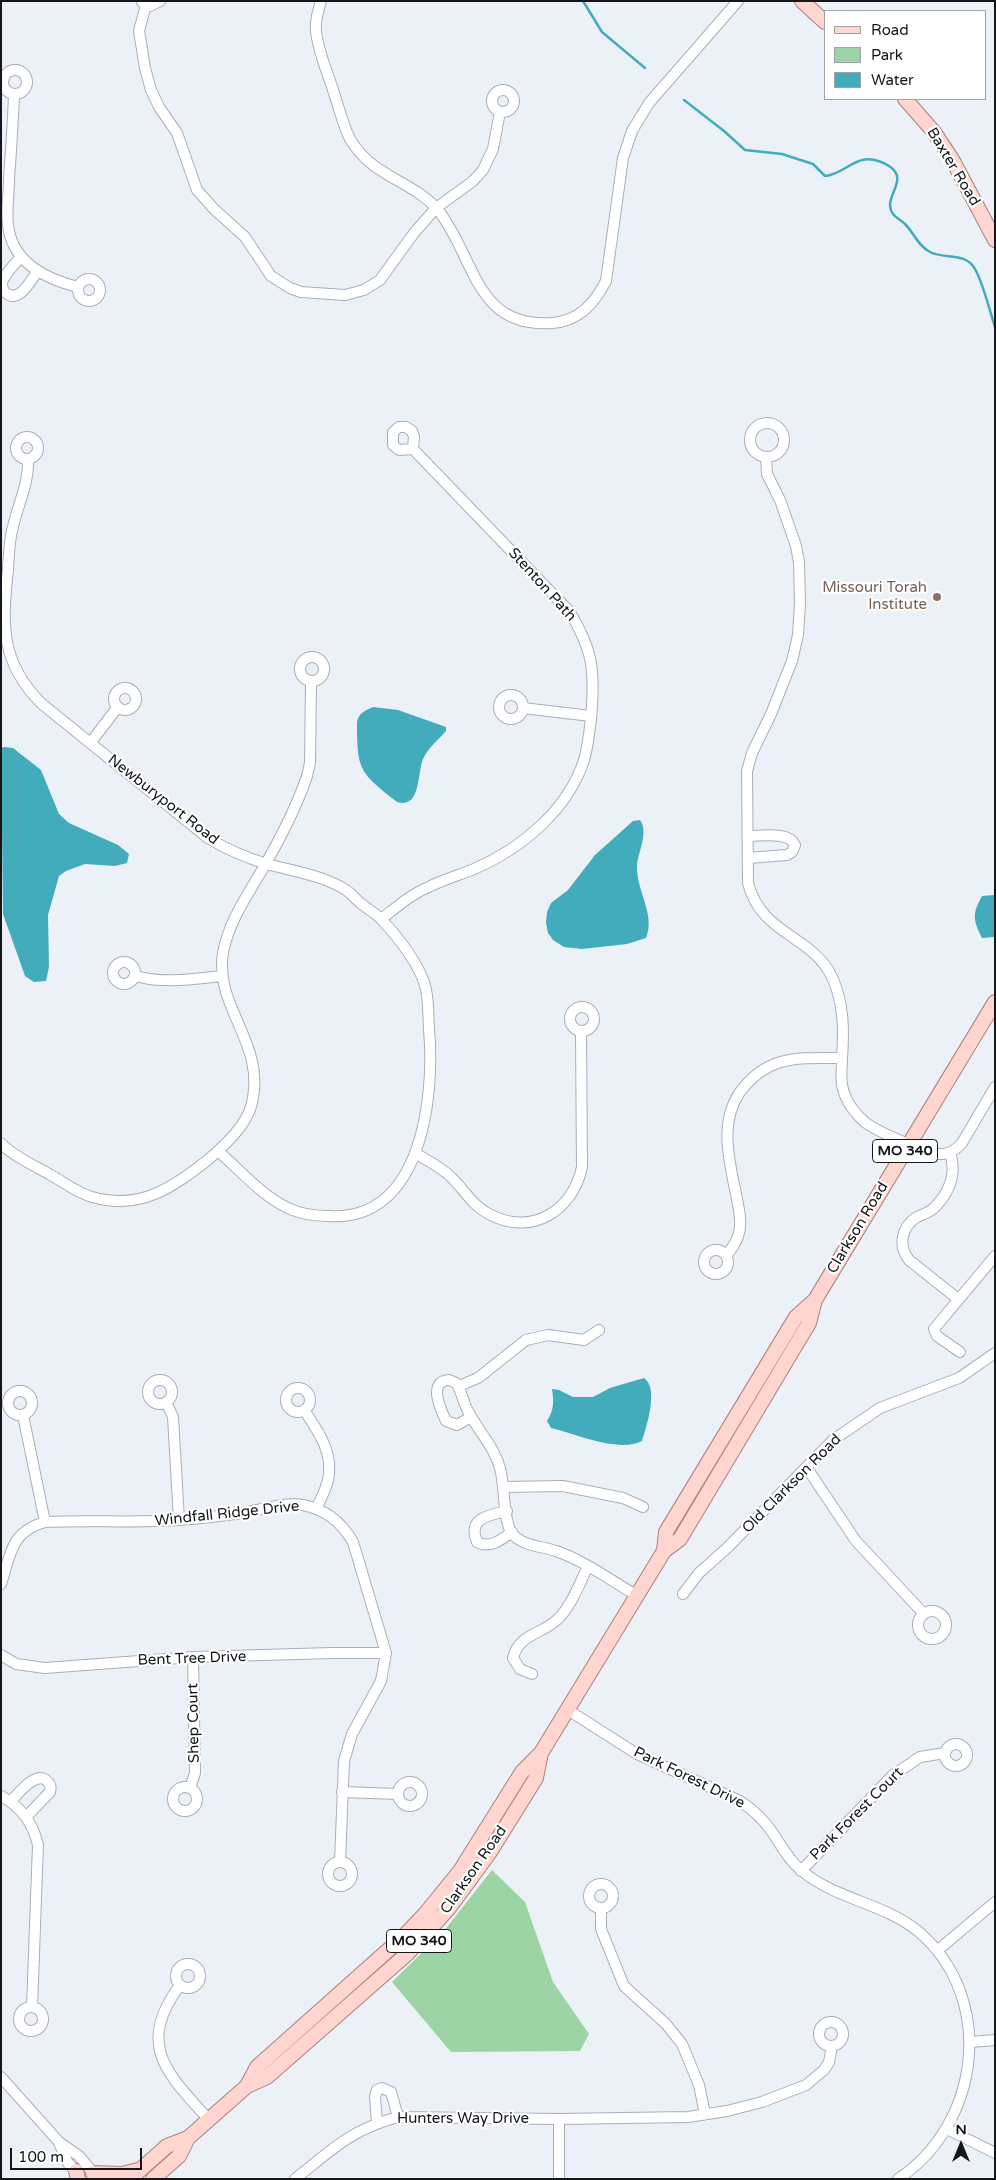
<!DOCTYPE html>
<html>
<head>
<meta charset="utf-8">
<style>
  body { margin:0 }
  #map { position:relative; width:996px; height:2180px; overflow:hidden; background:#ecf1f8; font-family:"Varela Round",sans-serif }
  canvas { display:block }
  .frame { position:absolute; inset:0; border:2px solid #141618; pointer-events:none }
  .legend { position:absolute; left:824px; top:10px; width:162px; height:90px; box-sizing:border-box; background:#fff; border:1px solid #a1a2a3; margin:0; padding:6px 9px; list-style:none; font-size:15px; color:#141618 }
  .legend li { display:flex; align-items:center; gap:10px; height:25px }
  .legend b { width:25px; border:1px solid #a1a2a3 }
  .north { position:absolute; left:936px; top:2120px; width:50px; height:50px; -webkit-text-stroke:4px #fff; paint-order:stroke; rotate:0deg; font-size:14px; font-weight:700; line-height:20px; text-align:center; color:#141618 }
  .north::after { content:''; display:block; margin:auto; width:18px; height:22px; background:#141618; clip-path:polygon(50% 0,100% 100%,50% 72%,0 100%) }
  .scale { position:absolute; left:10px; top:2148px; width:132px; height:22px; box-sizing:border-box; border:2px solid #141618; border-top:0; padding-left:6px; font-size:15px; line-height:18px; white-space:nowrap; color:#141618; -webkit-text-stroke:4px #fff; paint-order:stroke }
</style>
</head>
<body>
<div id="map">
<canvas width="996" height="2180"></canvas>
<div class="frame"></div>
<ul class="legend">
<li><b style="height:6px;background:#fed6cf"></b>Road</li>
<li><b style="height:14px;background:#9cd4a6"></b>Park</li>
<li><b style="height:14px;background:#42acbc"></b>Water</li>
</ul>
<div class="north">N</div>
<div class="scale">100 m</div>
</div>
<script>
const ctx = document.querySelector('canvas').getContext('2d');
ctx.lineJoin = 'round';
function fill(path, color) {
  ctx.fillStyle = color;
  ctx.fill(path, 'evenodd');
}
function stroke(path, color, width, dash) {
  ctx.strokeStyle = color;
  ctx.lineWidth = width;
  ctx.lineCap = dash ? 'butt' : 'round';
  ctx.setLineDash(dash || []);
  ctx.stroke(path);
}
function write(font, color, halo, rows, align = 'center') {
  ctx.font = font + ' "Varela Round",sans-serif';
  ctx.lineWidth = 4.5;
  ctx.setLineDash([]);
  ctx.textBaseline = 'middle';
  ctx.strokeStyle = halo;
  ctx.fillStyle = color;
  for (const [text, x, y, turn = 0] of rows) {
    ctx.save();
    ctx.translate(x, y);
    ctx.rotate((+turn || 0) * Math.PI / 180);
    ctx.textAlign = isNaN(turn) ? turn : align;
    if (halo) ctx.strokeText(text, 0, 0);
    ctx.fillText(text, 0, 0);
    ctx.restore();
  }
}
fill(new Path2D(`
  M 492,1870 L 525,1902 L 553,1982 L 589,2034 L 580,2051 L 451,2052 L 392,1982 L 444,1931 Z`), '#9cd4a6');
fill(new Path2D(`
  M 373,707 L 398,710 L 446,727 L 446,731 C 438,740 428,748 423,759 C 417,774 421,809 397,802 C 359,772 357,770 357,722 C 359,713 364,711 373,707 Z
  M 4,747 L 13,748 L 41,770 L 59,814 L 69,823 L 118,845 L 129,854 L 127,863 L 115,866 L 85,864 L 66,871 L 59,876 L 48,915 L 49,967 L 46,981 L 34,982 L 25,976 L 3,914 L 1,748 Z
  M 640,820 C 649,832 638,852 637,866 C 636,890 656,915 646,938 L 627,944 L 582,949 L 564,947 L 553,940 L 548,933 L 546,923 L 547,912 L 551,903 L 568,890 L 595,855 L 633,821 Z
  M 995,895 L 995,937 L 982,938 C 973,920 972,914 982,896 Z
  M 644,1378 C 659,1388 647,1425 642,1441 C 619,1453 576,1434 551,1428 L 547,1421 C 554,1410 554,1402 552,1389 L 559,1390 L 573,1397 L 593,1397 L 610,1388 Z`), '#42acbc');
stroke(new Path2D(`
  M 583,1 L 602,32 L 645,68
  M 684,100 L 724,131 L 745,150 L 782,154 L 813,164 L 825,176 C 848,174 858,147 889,166 C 911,180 881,198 893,214 C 896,218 901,220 905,224 C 914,233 918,246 930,252 C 943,259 964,253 973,266 C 982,277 990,313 995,327`), '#42acbc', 2.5);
const minor = new Path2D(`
  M 321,1 C 318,11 315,21 316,31 C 318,52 328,73 334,93 C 339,108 343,125 350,139 C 356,149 364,158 373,165 C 394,181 420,189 438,210 C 476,258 474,328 552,323 C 579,321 594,304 606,281 L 623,158 L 632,131 L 649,103 L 738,1
  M 142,2 L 150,6 L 160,1
  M 146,5 L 139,31 L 145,68 L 151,90 L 159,107 L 177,133 L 197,190 L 214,209 L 245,237 L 271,276 L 290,288 L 301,292 L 345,295 L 364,290 L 380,280 L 414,233 L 436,208 L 473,181 L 483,170 L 493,149 L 500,112
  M3 82a12 12 0 1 1 24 0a12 12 0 1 1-24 0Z
  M492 101a11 11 0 1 1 22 0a11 11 0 1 1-22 0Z
  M 14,95 C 13,123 11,151 9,179 C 9,195 6,210 8,225 C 12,263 46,279 78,287
  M 21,257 C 15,264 4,274 2,283 C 2,287 3,291 6,293 C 19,304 31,280 37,272
  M78 290a11 11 0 1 1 22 0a11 11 0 1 1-22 0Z
  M750 440a17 17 0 1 1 34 0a17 17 0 1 1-34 0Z
  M 399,427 L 406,427 L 412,431 L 414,437 L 413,449 L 399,450 L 393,445 L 393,432 Z
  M16 448a11 11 0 1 1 22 0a11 11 0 1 1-22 0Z
  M 766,457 L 767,474 L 780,500 L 796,546 L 799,562 L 800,603 L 798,635 L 792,661 L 771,714 L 752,753 L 747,771 L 748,883 C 761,935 812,935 832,977 C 844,1003 844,1031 842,1059 C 842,1069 840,1080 843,1089 C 846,1102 856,1115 866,1123 C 877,1131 931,1156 943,1154 C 952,1153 957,1149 962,1143 L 995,1087
  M 28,460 C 29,483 18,504 13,527 C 9,540 9,555 8,569 C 2,624 0,663 42,704 L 208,838 C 226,849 247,858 267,864 C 293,871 322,875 346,890 C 352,894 357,901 363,905 C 369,910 375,913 381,919 C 396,935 413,956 422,977 C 429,992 428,1013 429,1029 C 435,1097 422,1222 329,1216 C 315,1216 300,1214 288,1208 C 262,1196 240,1170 218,1151
  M300 669a12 12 0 1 1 24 0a12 12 0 1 1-24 0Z
  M114 699a11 11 0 1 1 22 0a11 11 0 1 1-22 0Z
  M499 707a12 12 0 1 1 24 0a12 12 0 1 1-24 0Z
  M 523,708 L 591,716
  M 91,742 L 117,708
  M 748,836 C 761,836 789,831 795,845 L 792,852 L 787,855 L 748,858
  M 381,919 C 392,911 403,901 415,894 C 433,883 454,877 474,869 C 521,849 568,810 584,760 C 588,747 589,733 591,719 C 595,673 594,651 569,611 L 413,449
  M113 973a11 11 0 1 1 22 0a11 11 0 1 1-22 0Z
  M 135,976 C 164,984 193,979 222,976
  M570 1019a12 12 0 1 1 24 0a12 12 0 1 1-24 0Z
  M 1,1143 C 11,1155 35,1166 49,1174 C 62,1181 77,1193 92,1197 C 141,1211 173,1187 209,1159 C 226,1144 247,1125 252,1103 C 266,1042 214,1008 223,953 C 229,920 249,893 265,865 C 281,837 297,806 307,776 L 310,763 L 311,681
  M 950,1152 C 957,1174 950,1192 934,1208 C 929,1213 923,1214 917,1217 C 901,1227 898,1246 909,1260 L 958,1299
  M 415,1153 C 428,1161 443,1168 453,1179 C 465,1191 473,1206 489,1214 C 531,1237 573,1211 582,1167 L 581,1031
  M704 1262a12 12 0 1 1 24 0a12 12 0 1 1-24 0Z
  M 726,1256 C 732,1248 737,1242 739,1233 C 742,1222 739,1210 737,1199 C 730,1163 718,1124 740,1092 C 768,1054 800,1058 842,1058
  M 960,1352 L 937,1336 L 934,1329 L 995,1256
  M148 1392a12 12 0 1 1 24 0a12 12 0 1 1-24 0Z
  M 459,1386 L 478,1378 L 526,1340 L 548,1335 L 584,1340 L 599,1330
  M286 1400a12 12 0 1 1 24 0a12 12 0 1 1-24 0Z
  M8 1403a12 12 0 1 1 24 0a12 12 0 1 1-24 0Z
  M 166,1402 L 173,1417 L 179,1520
  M 304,1410 C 318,1431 334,1453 328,1480 C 326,1490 320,1500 316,1509
  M 23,1415 L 45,1522
  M 471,1417 L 457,1425 L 446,1421 C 441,1410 427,1381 449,1380 L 456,1383 C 462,1391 463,1403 468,1411 C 478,1431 494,1446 500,1468 C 505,1486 503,1518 511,1532 C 520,1546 542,1546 556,1551 C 585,1561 610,1580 636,1595
  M 807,1468 L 856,1541 L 924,1614
  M 504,1487 L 563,1486 L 623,1498 L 643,1507
  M 507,1511 C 489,1515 467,1518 477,1542 C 490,1549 501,1540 512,1532
  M 1,1584 C 11,1554 10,1532 45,1522 C 90,1520 134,1523 179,1520 C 201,1518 225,1516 247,1512 C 265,1509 284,1502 303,1505 C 325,1509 342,1523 353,1542 L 386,1653 L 381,1681 L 352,1734 L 344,1761 L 340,1862
  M 683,1594 L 699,1573 L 727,1548 L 833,1440 L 880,1408 L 959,1378 L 995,1353
  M918 1625a14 14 0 1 1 28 0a14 14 0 1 1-28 0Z
  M 1,1655 L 16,1664 L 45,1668 L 193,1657 L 332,1653 L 386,1653
  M 532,1674 L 520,1669 L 513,1658 C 519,1633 542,1635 559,1618 C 572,1604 580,1583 588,1566
  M 568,1710 L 637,1754 L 740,1801 C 752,1809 761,1817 770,1829 C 780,1843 788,1860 802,1871 C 837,1900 884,1903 919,1932 C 996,1998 981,2124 898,2179
  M945 1755a11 11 0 1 1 22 0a11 11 0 1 1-22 0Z
  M398 1794a12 12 0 1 1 24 0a12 12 0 1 1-24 0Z
  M173 1799a12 12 0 1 1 24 0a12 12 0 1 1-24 0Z
  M 190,1788 L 195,1773 L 193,1657
  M 342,1792 L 398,1794
  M 1,1796 C 22,1807 33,1823 38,1845 L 32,2007
  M 11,1801 C 18,1794 36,1770 47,1781 C 51,1784 51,1788 50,1792 L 26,1817
  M328 1874a12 12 0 1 1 24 0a12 12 0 1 1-24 0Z
  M 801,1871 L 892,1776 L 920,1757 L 945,1753
  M589 1896a12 12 0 1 1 24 0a12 12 0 1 1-24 0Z
  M 601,1908 L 601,1929 L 624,1986 L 666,2024 L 682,2044 L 699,2085 L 705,2114
  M 938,1950 L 995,1902
  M176 1976a12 12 0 1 1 24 0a12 12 0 1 1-24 0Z
  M 180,1985 C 135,2046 168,2074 209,2120
  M19 2019a12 12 0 1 1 24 0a12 12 0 1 1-24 0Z
  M819 2034a12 12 0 1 1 24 0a12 12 0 1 1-24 0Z
  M 971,2042 L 995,2040
  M 1,2077 L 59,2142 L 79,2156 L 97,2177
  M 377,2122 L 375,2097 L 377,2090 L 382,2088 L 391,2092 L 398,2117
  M 947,2129 L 995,2153
  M 59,2143 L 68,2163 L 79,2175
  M 295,2179 C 333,2149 350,2130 398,2117 L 559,2119 L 688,2117 L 727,2111 L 762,2102 L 806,2085 L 824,2070 L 829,2062 L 832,2046
  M 559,2179 L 559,2119`);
const major = new Path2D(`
  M 802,1 L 825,22
  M 905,99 L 934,132 L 953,161 L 995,240
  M 664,1551 L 666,1532 L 796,1317 L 815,1300 L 995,1002
  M 247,2086 L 257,2067 L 404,1936 L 425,1914 L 460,1871 L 522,1772 L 541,1753 L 664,1551 L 680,1539 L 809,1323 L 815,1300
  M 76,2171 L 78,2179
  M 93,2173 L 122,2174 L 138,2170
  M 130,2179 L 167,2146 L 188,2138 L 247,2086 L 267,2077 L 407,1954 L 449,1908 L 490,1852 L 536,1778 L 541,1753
  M 153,2179 L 179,2156 L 188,2138`);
stroke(minor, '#aaafb5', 12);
stroke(major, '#ac817a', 16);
stroke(minor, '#fff', 10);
stroke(major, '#fed6cf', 14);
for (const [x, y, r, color] of [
  [937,597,5,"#8d6e63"]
]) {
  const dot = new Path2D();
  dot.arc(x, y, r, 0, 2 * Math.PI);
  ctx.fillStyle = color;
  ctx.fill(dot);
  stroke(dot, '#fff', 2);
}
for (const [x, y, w] of [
  [905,1151,65],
  [419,1941,65]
]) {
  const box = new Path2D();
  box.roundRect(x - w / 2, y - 11.5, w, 23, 4);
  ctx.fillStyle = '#fff';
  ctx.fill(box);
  stroke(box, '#141618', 1);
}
write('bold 14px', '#141618', null, [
  ["MO 340",905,1151],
  ["MO 340",419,1941]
]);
write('15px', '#141618', '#fff', [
  ["Baxter Road",953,167,59],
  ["Stenton Path",542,585,48],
  ["Newburyport Road",163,800,38],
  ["Clarkson Road",858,1228,-59],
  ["Old Clarkson Road",792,1484,-45],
  ["Windfall Ridge Drive",227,1514,-6],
  ["Bent Tree Drive",192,1659,-2],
  ["Shep Court",194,1723,-91],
  ["Park Forest Drive",689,1778,26],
  ["Park Forest Court",857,1814,-45],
  ["Clarkson Road",474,1870,-55],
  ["Hunters Way Drive",463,2119]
]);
write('15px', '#785e54', '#fff', [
  ["Missouri Torah",927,588],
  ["Institute",927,605]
], 'right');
</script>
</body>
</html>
